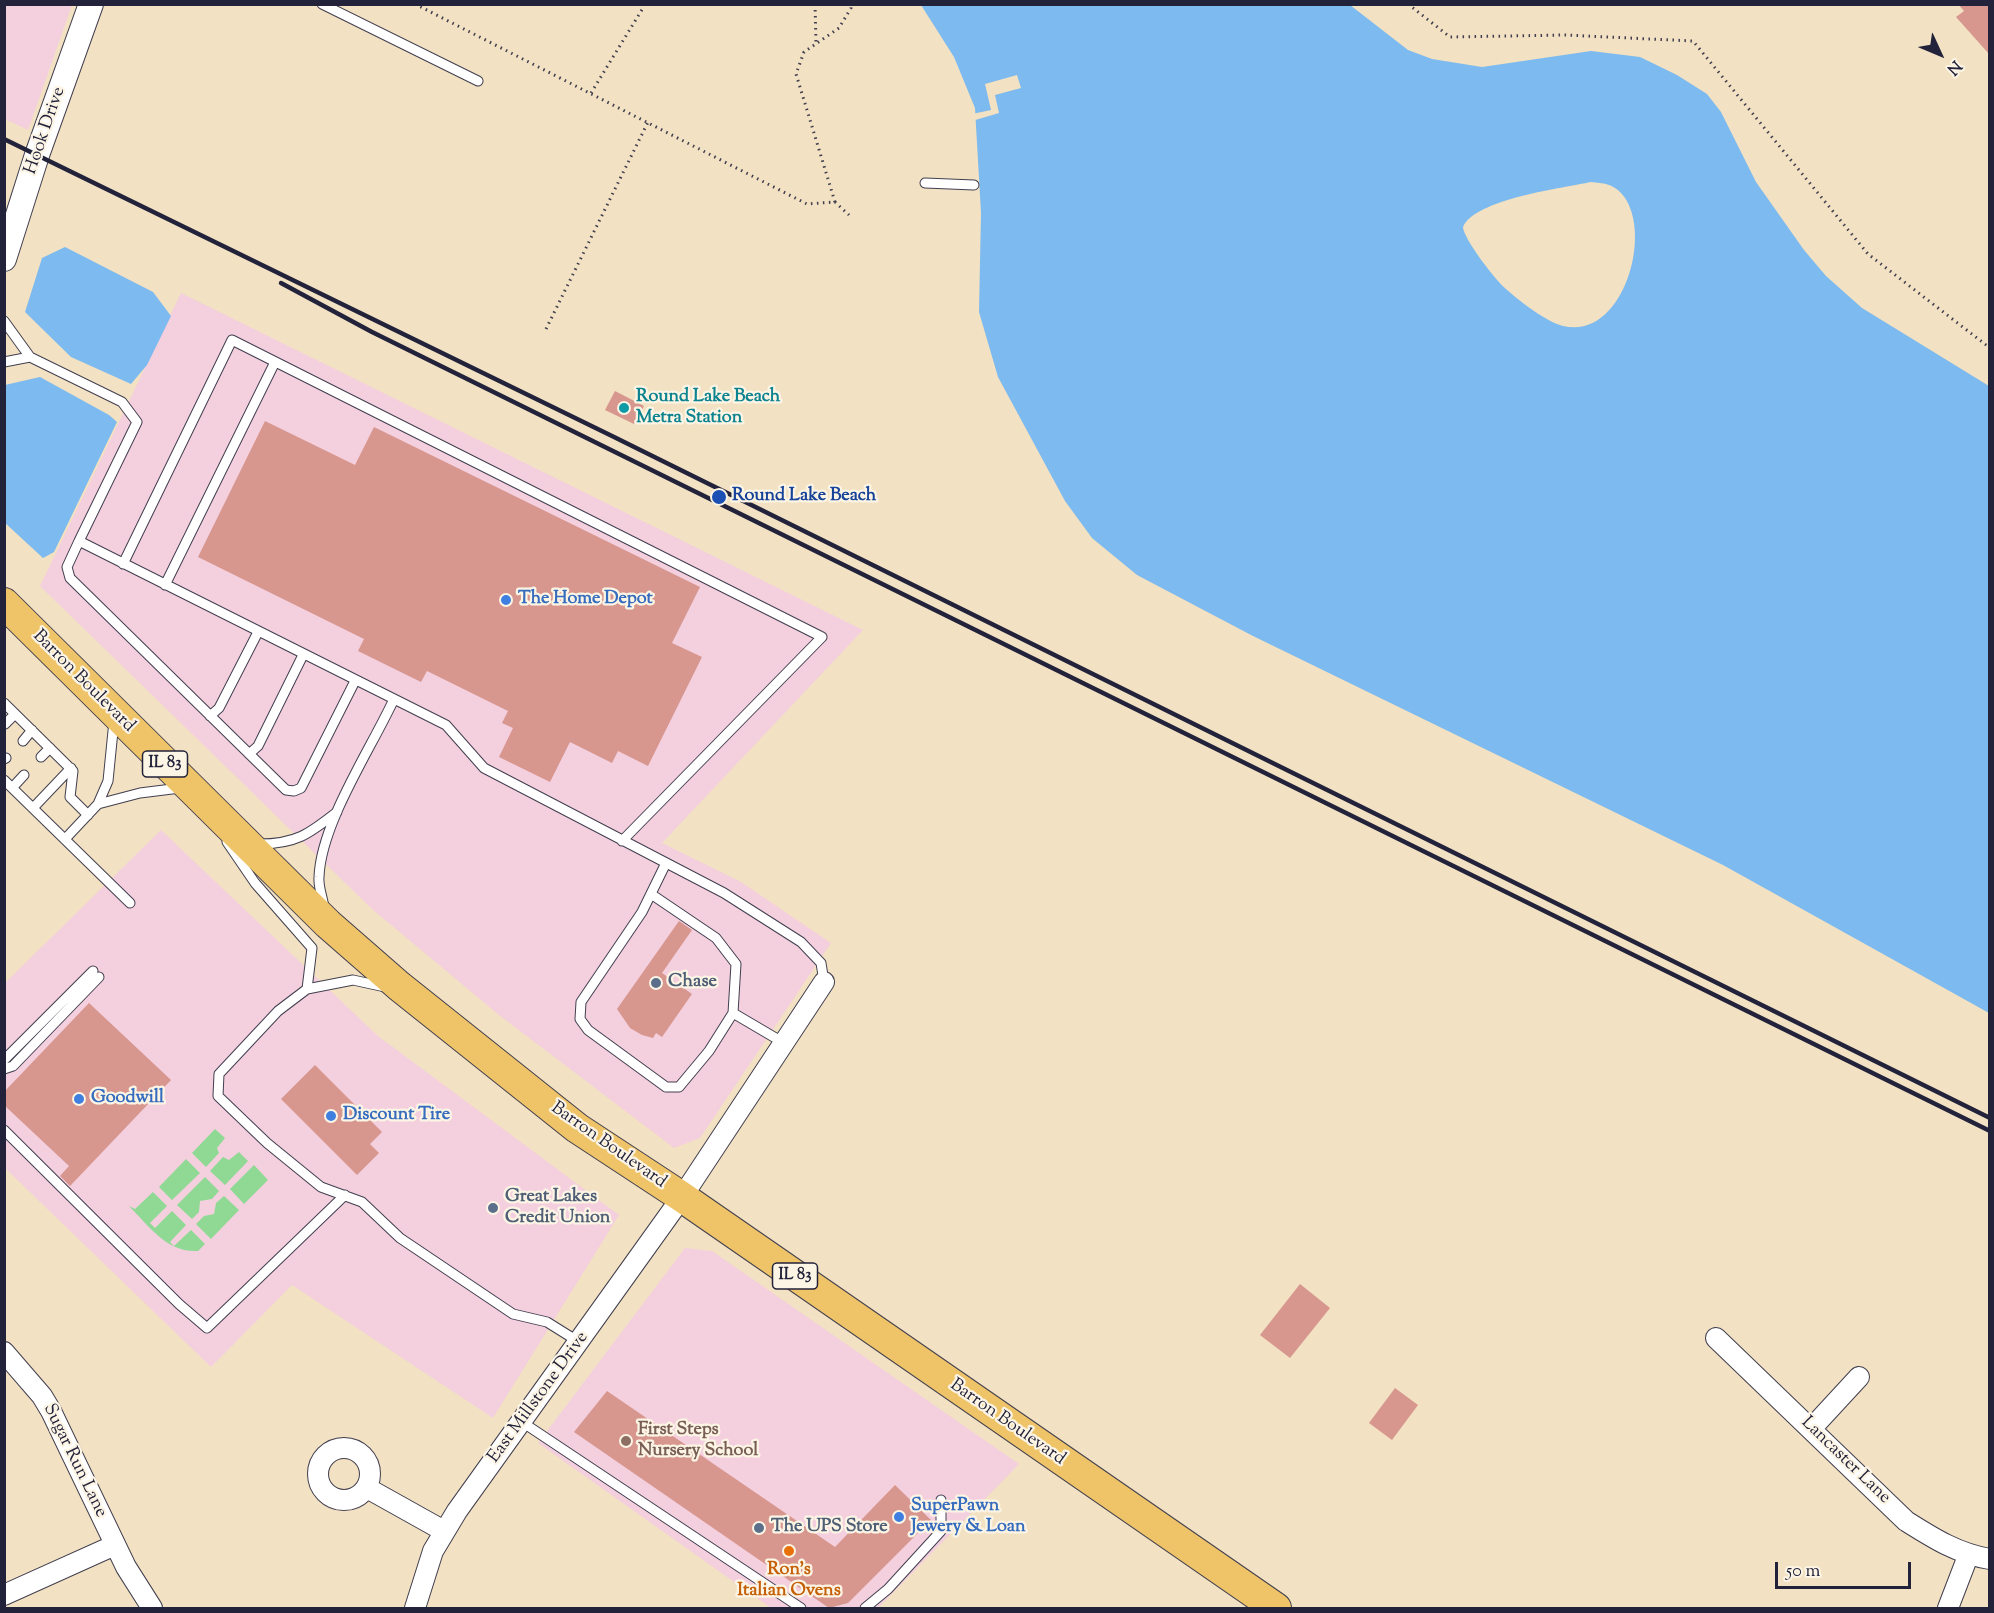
<!DOCTYPE html>
<html>
<head>
<meta charset="utf-8">
<style>
  body { margin:0 }
  #map { position:relative; width:1994px; height:1613px; overflow:hidden; background:#f2e1c2; font-family:"Sorts Mill Goudy",serif }
  canvas { display:block }
  .frame { position:absolute; inset:0; border:6px solid #22223b; pointer-events:none }
  .north { position:absolute; left:1910px; top:24px; width:60px; height:60px; -webkit-text-stroke:4px #fcf5e5; paint-order:stroke; rotate:134deg; font-size:16px; font-weight:700; line-height:24px; text-align:center; color:#22223b }
  .north::after { content:''; display:block; margin:auto; width:21px; height:27px; background:#22223b; clip-path:polygon(50% 0,100% 100%,50% 72%,0 100%) }
  .scale { position:absolute; left:1775px; top:1562px; width:136px; height:27px; box-sizing:border-box; border:3px solid #22223b; border-top:0; padding-left:8px; font-size:18px; line-height:21px; white-space:nowrap; color:#22223b; -webkit-text-stroke:4px #fcf5e5; paint-order:stroke }
</style>
</head>
<body>
<div id="map">
<canvas width="1994" height="1613"></canvas>
<div class="frame"></div>
<div class="north">N</div>
<div class="scale">50 m</div>
</div>
<script>
const ctx = document.querySelector('canvas').getContext('2d');
ctx.lineJoin = 'round';
function fill(path, color) {
  ctx.fillStyle = color;
  ctx.fill(path, 'evenodd');
}
function stroke(path, color, width, dash) {
  ctx.strokeStyle = color;
  ctx.lineWidth = width;
  ctx.lineCap = dash ? 'butt' : 'round';
  ctx.setLineDash(dash || []);
  ctx.stroke(path);
}
function write(font, color, halo, rows, align = 'center') {
  ctx.font = font + ' "Sorts Mill Goudy",serif';
  ctx.lineWidth = 4.5;
  ctx.setLineDash([]);
  ctx.textBaseline = 'middle';
  ctx.strokeStyle = halo;
  ctx.fillStyle = color;
  for (const [text, x, y, turn = 0] of rows) {
    ctx.save();
    ctx.translate(x, y);
    ctx.rotate((+turn || 0) * Math.PI / 180);
    ctx.textAlign = isNaN(turn) ? turn : align;
    if (halo) ctx.strokeText(text, 0, 0);
    ctx.fillText(text, 0, 0);
    ctx.restore();
  }
}
fill(new Path2D(`
  M 4,5 L 72,5 L 28,130 L 5,119 Z
  M 181,293 L 863,630 L 662,843 L 741,882 L 831,943 L 700,1138 L 674,1148 L 499,1015 L 372,909 L 40,586 Z
  M 161,830 L 378,1036 L 619,1215 L 493,1418 L 292,1285 L 211,1367 L 5,1168 L 4,984 Z
  M 685,1248 L 712,1251 L 1019,1464 L 878,1608 L 771,1608 L 538,1443 Z`), '#f4cfde');
fill(new Path2D(`
  M 215,1129 L 225,1138 L 217,1148 L 219,1153 L 206,1167 L 192,1153 Z
  M 239,1152 L 248,1161 L 225,1185 L 210,1171 L 223,1157 L 229,1160 Z
  M 186,1159 L 200,1173 L 172,1200 L 159,1187 Z
  M 254,1165 L 268,1180 L 244,1204 L 230,1189 Z
  M 205,1177 L 219,1191 L 212,1199 L 200,1201 L 199,1212 L 192,1219 L 177,1205 Z
  M 153,1192 L 167,1206 L 150,1223 L 155,1228 L 172,1211 L 186,1225 L 170,1242 L 174,1246 L 191,1230 L 205,1244 L 198,1251 C 167,1253 149,1226 129,1206 L 135,1209 Z
  M 224,1196 L 239,1210 L 211,1239 L 196,1224 L 204,1216 L 214,1214 L 216,1203 Z`), '#90d994');
fill(new Path2D(`
  M 921,5 L 1350,5 L 1408,50 L 1432,59 L 1482,67 L 1591,51 L 1640,57 L 1677,75 L 1707,94 L 1721,112 L 1756,182 L 1804,250 L 1826,276 L 1862,308 L 1989,386 L 1989,1013 L 1723,865 L 1253,636 L 1137,575 L 1092,538 L 1065,501 L 998,377 L 979,312 L 981,213 L 975,108 L 954,57 ZM 1591,182 C 1603,183 1613,184 1621,193 C 1655,229 1624,341 1563,326 C 1547,322 1519,301 1506,289 C 1496,281 1463,238 1463,227 C 1475,199 1563,188 1591,182 Z
  M 65,247 L 153,292 L 171,316 L 147,365 L 131,384 L 71,357 L 25,312 L 42,258 Z
  M 40,377 L 109,415 L 117,422 L 54,552 L 43,558 L 4,522 L 5,385 Z`), '#7cbaef');
fill(new Path2D(`
  M 1017,75 L 1021,88 L 995,95 L 999,113 L 972,121 L 972,114 L 991,110 L 985,84 Z`), '#f2e1c2');
fill(new Path2D(`
  M 1958,4 L 1989,4 L 1989,54 L 1956,17 L 1964,11 Z
  M 615,391 L 644,406 L 634,424 L 605,410 Z
  M 265,421 L 355,465 L 374,427 L 700,587 L 672,643 L 702,657 L 648,766 L 618,751 L 612,763 L 570,742 L 550,782 L 499,757 L 513,728 L 502,723 L 508,711 L 427,671 L 421,682 L 358,651 L 364,639 L 198,557 Z
  M 679,921 L 692,930 L 662,973 L 692,994 L 662,1037 L 656,1033 L 653,1038 L 642,1035 L 630,1028 L 617,1009 Z
  M 89,1003 L 171,1080 L 70,1186 L 60,1176 L 69,1166 L 4,1105 L 4,1092 Z
  M 315,1065 L 382,1132 L 370,1144 L 379,1153 L 357,1175 L 281,1099 Z
  M 1300,1284 L 1330,1308 L 1290,1358 L 1260,1335 Z
  M 1395,1388 L 1418,1405 L 1392,1440 L 1369,1423 Z
  M 607,1391 L 835,1547 L 895,1485 L 931,1520 L 848,1603 L 829,1608 L 574,1432 Z`), '#d7968e');
const service = new Path2D(`
  M 322,4 L 478,81
  M 925,183 L 974,185
  M 4,321 L 30,357 L 122,402 L 137,422 L 79,541 L 446,725 L 484,768 L 724,893 L 801,942 L 821,963 L 824,982
  M 4,362 L 30,357
  M 79,541 L 67,567 L 70,578 L 286,790 L 294,791 L 301,788 L 355,681
  M 123,564 L 232,340 L 822,637 L 622,841
  M 165,585 L 275,362
  M 4,703 L 73,771 L 70,797 L 88,815
  M 210,716 L 219,708 L 258,632
  M 5,724 L 15,714
  M 23,741 L 32,730
  M 249,754 L 258,746 L 303,655
  M 41,757 L 50,748
  M 4,759 L 6,758
  M 4,780 L 130,903
  M 12,788 L 24,775
  M 98,804 L 140,793 L 180,788
  M 33,808 L 71,768
  M 66,838 L 98,804 L 108,781 L 114,721
  M 227,842 L 255,883 L 312,948 L 307,989
  M 259,844 C 296,844 309,834 337,812
  M 651,894 L 716,938 L 736,964 L 733,1013 L 709,1051 L 679,1087 L 666,1087 L 588,1030 L 580,1019 L 581,1002 L 642,912 L 666,863
  M 324,908 C 323,898 318,887 319,877 C 321,823 371,749 394,699
  M 385,987 L 353,980 L 307,989 L 278,1011 L 219,1074 L 218,1096 L 267,1143 L 321,1187 L 362,1202 L 400,1238 L 513,1314 L 547,1322 L 579,1342
  M 733,1013 L 784,1043
  M 4,1060 L 93,971
  M 4,1069 L 13,1066 L 99,977
  M 4,1130 L 179,1304 L 207,1328 L 345,1195
  M 522,1422 L 801,1608
  M 865,1608 L 888,1589 L 941,1531 L 941,1500`);
const minor = new Path2D(`
  M 1716,1338 L 1906,1521 C 1933,1538 1958,1554 1990,1559
  M 4,1352 L 42,1396 L 51,1411 L 126,1567 L 152,1608
  M 1811,1429 L 1859,1377
  M318 1474a26 26 0 1 1 52 0a26 26 0 1 1-52 0Z
  M 367,1488 L 444,1531
  M 4,1595 L 115,1545
  M 415,1608 L 433,1551 L 457,1511 L 682,1197 L 824,982
  M 1948,1608 L 1968,1556`);
const tertiary = new Path2D(`
  M 4,259 L 37,155 L 91,4`);
const primary = new Path2D(`
  M 4,603 L 328,924 L 399,986 L 577,1128 L 682,1197 L 1276,1608`);
stroke(service, '#413f4f', 11);
stroke(minor, '#413f4f', 22);
stroke(tertiary, '#413f4f', 26);
stroke(primary, '#413f4f', 32);
stroke(new Path2D(`
  M 415,4 L 807,204 L 835,202 L 849,215
  M 815,4 L 816,43
  M 1408,4 L 1450,37 L 1565,35 L 1693,41 L 1868,254 L 1990,348
  M 591,93 L 643,8 L 642,4
  M 835,202 L 796,74 L 804,52 L 839,28 L 851,8 L 850,4
  M 546,329 L 648,122`), '#413f4f', 3, [1.5, 4.5]);
stroke(service, '#fff', 9);
stroke(minor, '#fff', 20);
stroke(tertiary, '#fff', 24);
stroke(primary, '#efc469', 30);
stroke(new Path2D(`
  M 4,139 L 612,436 L 1990,1118
  M 281,283 L 372,332 L 1990,1131`), '#22223b', 4.5);
for (const [x, y, r, color] of [
  [624,408,6,"#0f9aa8"],
  [719,497,8,"#1a4fb4"],
  [506,600,6,"#3f7fe0"],
  [656,983,6,"#5c6f8a"],
  [79,1099,6,"#3f7fe0"],
  [331,1116,6,"#3f7fe0"],
  [493,1208,6,"#5c6f8a"],
  [626,1441,6,"#8d6e63"],
  [899,1517,6,"#3f7fe0"],
  [759,1528,6,"#5c6f8a"],
  [789,1551,6,"#e8710a"]
]) {
  const dot = new Path2D();
  dot.arc(x, y, r, 0, 2 * Math.PI);
  ctx.fillStyle = color;
  ctx.fill(dot);
  stroke(dot, '#fcf5e5', 2);
}
for (const [x, y, w] of [
  [165,764,45],
  [795,1276,45]
]) {
  const box = new Path2D();
  box.roundRect(x - w / 2, y - 13, w, 26, 4.5);
  ctx.fillStyle = '#fcf5e5';
  ctx.fill(box);
  stroke(box, '#22223b', 1.5);
}
write('bold 16px', '#22223b', null, [
  ["IL 83",165,764],
  ["IL 83",795,1276]
]);
write('18px', '#22223b', '#fcf5e5', [
  ["Hook Drive",46,131,-71],
  ["Barron Boulevard",83,682,45],
  ["Barron Boulevard",608,1146,35],
  ["East Millstone Drive",539,1398,-54],
  ["Barron Boulevard",1007,1423,35],
  ["Sugar Run Lane",74,1461,64],
  ["Lancaster Lane",1845,1461,44]
]);
write('bold 18px', '#0d838f', '#fcf5e5', [
  ["Round Lake Beach",636,398],
  ["Metra Station",636,419]
], 'left');
write('bold 18px', '#164399', '#fcf5e5', [
  ["Round Lake Beach",732,497]
], 'left');
write('bold 18px', '#366cbe', '#fcf5e5', [
  ["The Home Depot",518,600],
  ["Goodwill",91,1099],
  ["Discount Tire",343,1116],
  ["SuperPawn",911,1507],
  ["Jewery & Loan",911,1528]
], 'left');
write('bold 18px', '#4e5e75', '#fcf5e5', [
  ["Chase",668,983],
  ["Great Lakes",505,1198],
  ["Credit Union",505,1219],
  ["The UPS Store",771,1528]
], 'left');
write('bold 18px', '#785e54', '#fcf5e5', [
  ["First Steps",638,1431],
  ["Nursery School",638,1452]
], 'left');
write('bold 18px', '#c56008', '#fcf5e5', [
  ["Ron's",789,1571],
  ["Italian Ovens",789,1592]
]);
</script>
</body>
</html>
